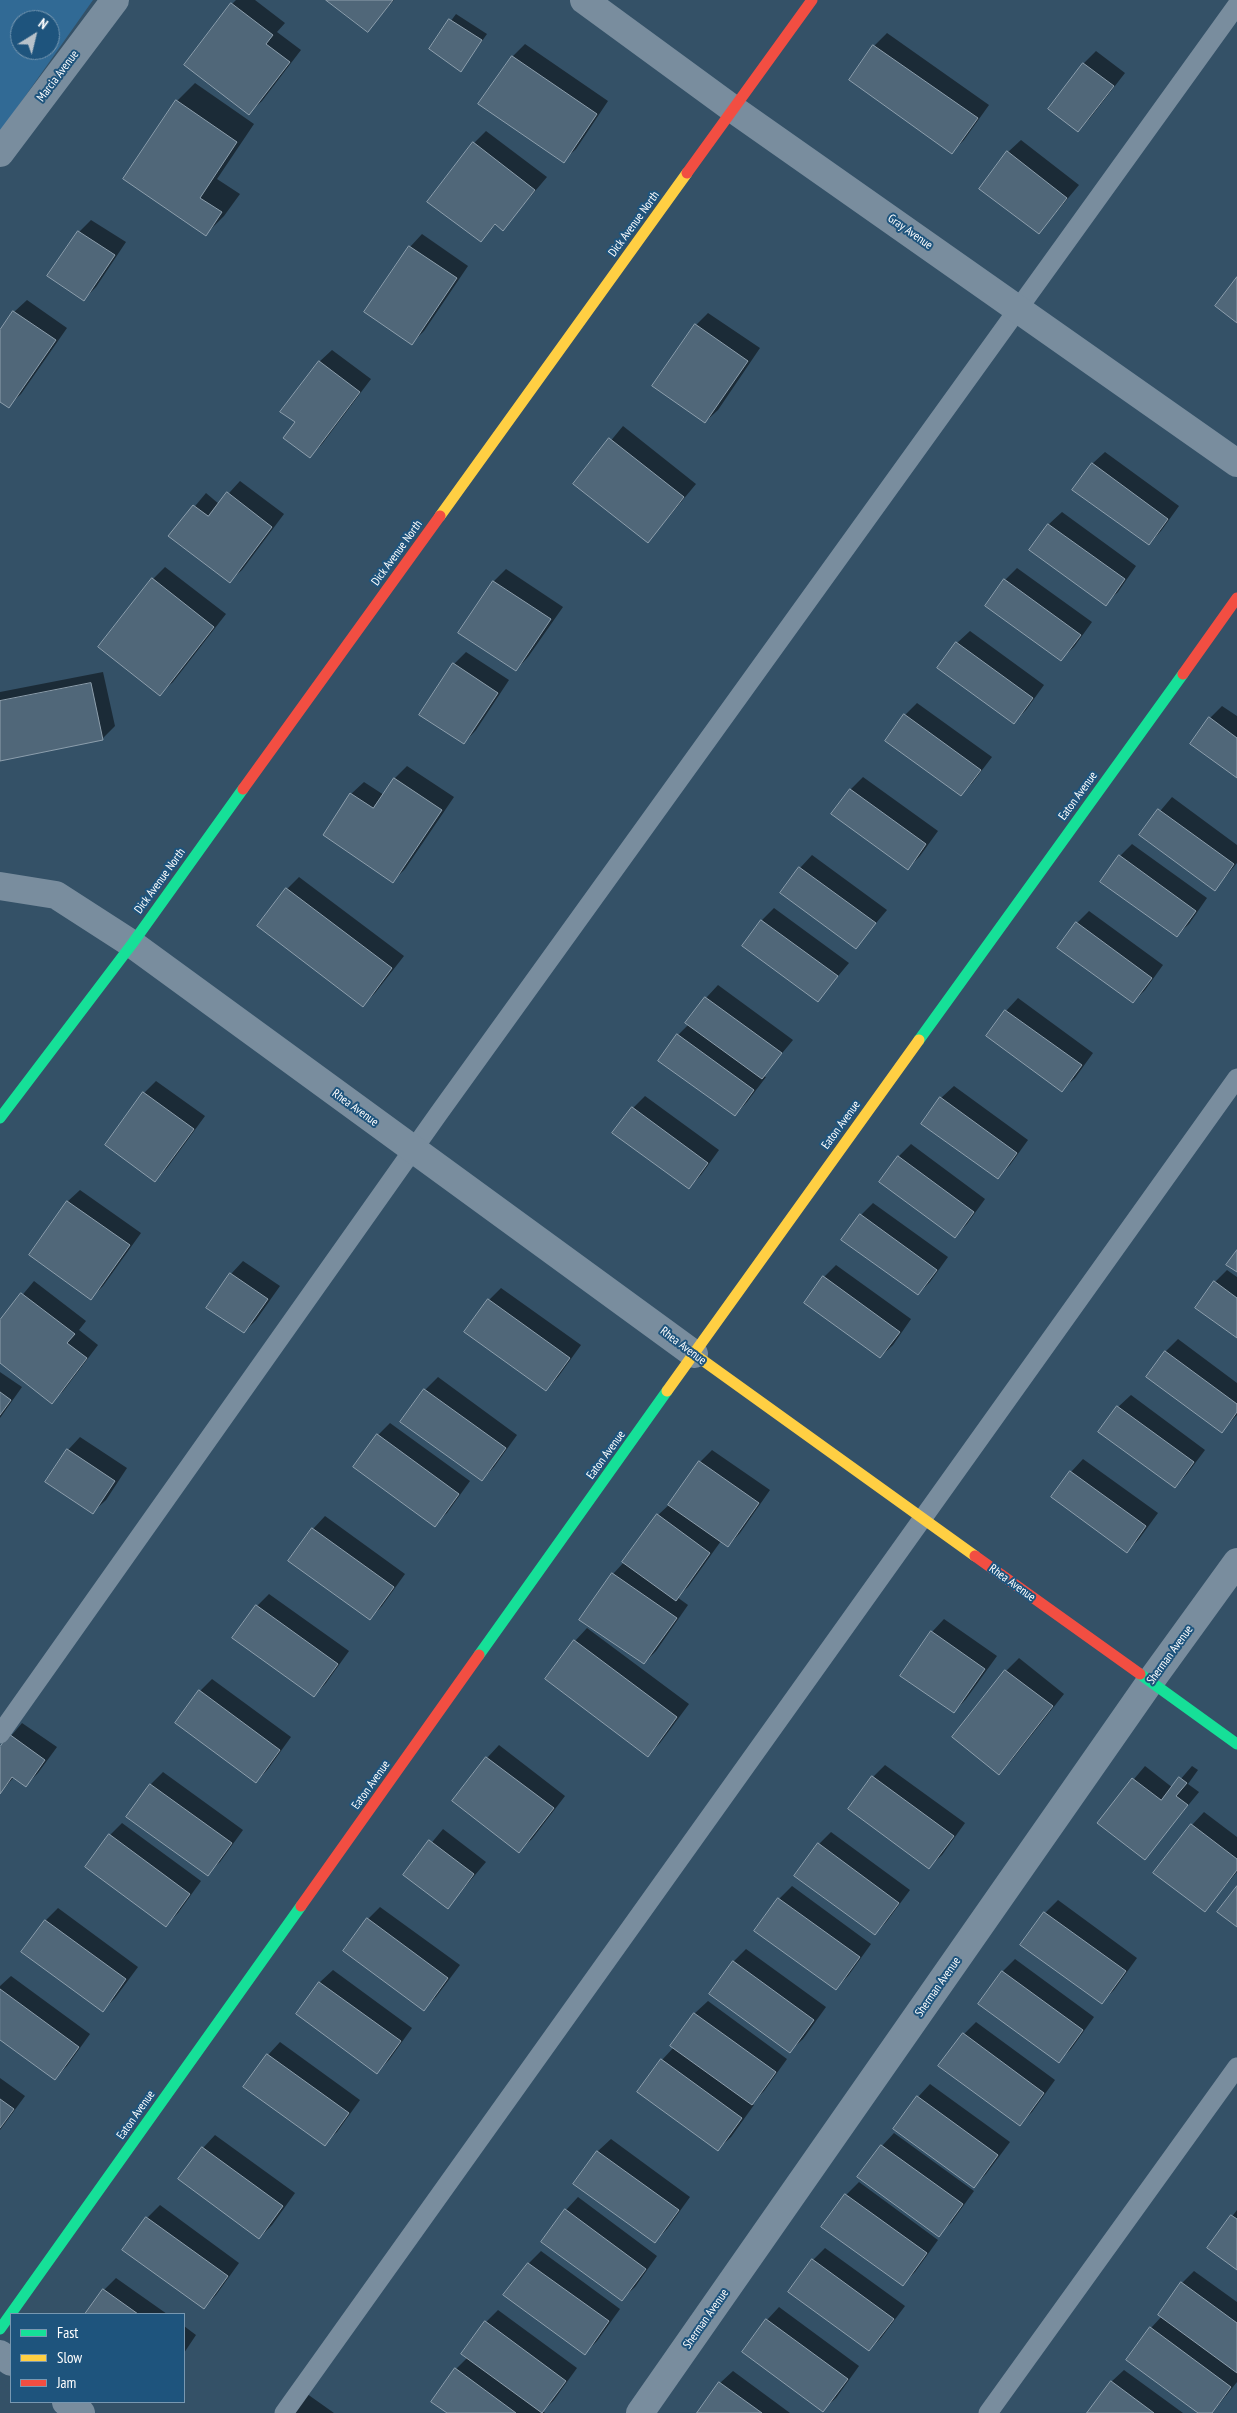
<!DOCTYPE html>
<html>
<head>
<meta charset="utf-8">
<style>
  body { margin:0 }
  #map { position:relative; width:1237px; height:2413px; overflow:hidden; background:#345167; font-family:"PT Sans Narrow",sans-serif }
  canvas { display:block }
  .legend { position:absolute; left:10px; top:2313px; width:175px; height:90px; box-sizing:border-box; background:#1e547d; border:1px solid #7898b1; margin:0; padding:6px 9px; list-style:none; font-size:15px; color:#fff }
  .legend li { display:flex; align-items:center; gap:10px; height:25px }
  .legend b { width:25px; border:1px solid #7898b1 }
  .north { position:absolute; left:10px; top:10px; width:50px; height:50px; box-sizing:border-box; background:#1e547d; border:1px solid #7898b1; border-radius:50%; rotate:36deg; font-size:14px; font-weight:700; line-height:20px; text-align:center; color:#fff }
  .north::after { content:''; display:block; margin:auto; width:18px; height:22px; background:#b8c2ca; clip-path:polygon(50% 0,100% 100%,50% 72%,0 100%) }
</style>
</head>
<body>
<div id="map">
<canvas width="1237" height="2413"></canvas>
<ul class="legend">
<li><b style="height:6px;background:#16e098"></b>Fast</li>
<li><b style="height:6px;background:#ffcf43"></b>Slow</li>
<li><b style="height:6px;background:#f24e42"></b>Jam</li>
</ul>
<div class="north">N</div>
</div>
<script>
const ctx = document.querySelector('canvas').getContext('2d');
ctx.lineJoin = 'round';
function fill(path, color) {
  ctx.fillStyle = color;
  ctx.fill(path, 'evenodd');
}
function stroke(path, color, width, dash) {
  ctx.strokeStyle = color;
  ctx.lineWidth = width;
  ctx.lineCap = dash ? 'butt' : 'round';
  ctx.setLineDash(dash || []);
  ctx.stroke(path);
}
function write(font, color, halo, rows, align = 'center') {
  ctx.font = font + ' "PT Sans Narrow",sans-serif';
  ctx.lineWidth = 4;
  ctx.setLineDash([]);
  ctx.textBaseline = 'middle';
  ctx.strokeStyle = halo;
  ctx.fillStyle = color;
  for (const [text, x, y, turn = 0] of rows) {
    ctx.save();
    ctx.translate(x, y);
    ctx.rotate((+turn || 0) * Math.PI / 180);
    ctx.textAlign = isNaN(turn) ? turn : align;
    if (halo) ctx.strokeText(text, 0, 0);
    ctx.fillText(text, 0, 0);
    ctx.restore();
  }
}
fill(new Path2D(`
  M 0,0 L 93,0 L 0,132 ZM 20,20 L 50,20 L 50,50 L 20,50 Z`), '#316a95');
fill(new Path2D(`
  M 236,0 L 255,0 L 285,23 L 277,32 L 301,50 L 262,101 L 249,113 L 232,4 Z
  M 328,0 L 394,0 L 368,30 Z
  M 456,14 L 487,34 L 461,70 L 430,49 Z
  M 887,33 L 989,105 L 964,140 L 952,152 L 850,80 L 874,46 Z
  M 525,44 L 608,101 L 576,149 L 563,161 L 480,104 L 513,56 Z
  M 1096,51 L 1125,73 L 1090,118 L 1078,131 L 1050,109 L 1084,63 Z
  M 195,83 L 254,124 L 217,179 L 240,194 L 224,216 L 206,234 L 177,101 Z
  M 486,131 L 547,177 L 503,229 L 496,224 L 480,241 L 429,202 L 474,143 Z
  M 1021,140 L 1079,185 L 1039,233 L 1008,152 Z
  M 91,220 L 126,242 L 96,287 L 84,299 L 79,232 Z
  M 422,234 L 468,266 L 424,331 L 412,343 L 410,247 Z
  M 27,300 L 67,328 L 21,394 L 8,406 L 0,400 L 0,333 L 14,312 Z
  M 708,313 L 760,348 L 718,410 L 705,422 L 696,325 Z
  M 332,350 L 371,379 L 322,444 L 310,456 L 296,422 L 319,362 Z
  M 623,426 L 696,484 L 648,542 L 575,484 Z
  M 1105,452 L 1179,506 L 1161,531 L 1149,544 L 1092,464 Z
  M 240,481 L 284,514 L 242,570 L 229,582 L 170,536 L 206,493 L 219,504 Z
  M 1062,512 L 1136,566 L 1118,592 L 1105,604 L 1031,550 L 1049,524 Z
  M 165,567 L 226,614 L 173,682 L 160,694 L 153,579 Z
  M 1017,568 L 1092,622 L 1074,647 L 1061,659 L 1005,580 Z
  M 506,569 L 563,607 L 528,657 L 516,670 L 460,632 L 494,581 Z
  M 970,631 L 1044,685 L 1026,710 L 1014,722 L 939,668 L 957,643 Z
  M 466,652 L 509,680 L 476,730 L 464,743 L 454,664 Z
  M 103,672 L 115,726 L 102,739 L 0,759 L 0,692 Z
  M 917,703 L 992,757 L 973,782 L 961,795 L 905,715 Z
  M 1222,706 L 1237,716 L 1237,776 L 1210,718 Z
  M 407,766 L 454,797 L 405,869 L 393,881 L 351,794 L 364,782 L 384,795 L 395,778 Z
  M 863,777 L 938,831 L 920,856 L 908,868 L 833,814 L 851,789 Z
  M 1172,797 L 1237,845 L 1237,863 L 1215,889 L 1140,835 Z
  M 1132,844 L 1207,898 L 1189,924 L 1176,936 L 1120,856 Z
  M 812,855 L 887,910 L 856,947 L 782,893 L 800,868 Z
  M 299,877 L 404,956 L 375,993 L 363,1005 L 259,926 L 287,889 Z
  M 774,908 L 849,963 L 818,1000 L 762,920 Z
  M 1089,911 L 1163,965 L 1145,990 L 1133,1002 L 1077,923 Z
  M 718,985 L 793,1040 L 763,1076 L 766,1077 L 747,1102 L 735,1115 L 678,1035 L 689,1024 L 706,998 Z
  M 1018,998 L 1093,1053 L 1075,1078 L 1062,1090 L 988,1035 L 1006,1011 Z
  M 156,1081 L 205,1116 L 167,1168 L 155,1180 L 144,1093 Z
  M 954,1086 L 1028,1140 L 1010,1165 L 997,1178 L 941,1098 Z
  M 645,1096 L 719,1150 L 701,1175 L 689,1187 L 633,1108 Z
  M 911,1144 L 985,1199 L 967,1224 L 955,1236 L 880,1182 L 899,1156 Z
  M 80,1190 L 141,1233 L 103,1286 L 91,1298 L 67,1202 Z
  M 873,1203 L 948,1257 L 930,1282 L 918,1294 L 861,1215 Z
  M 243,1261 L 280,1286 L 256,1320 L 244,1332 L 231,1274 Z
  M 836,1265 L 911,1319 L 893,1345 L 880,1357 L 824,1277 Z
  M 1227,1270 L 1237,1277 L 1237,1337 L 1215,1282 Z
  M 34,1281 L 86,1321 L 79,1330 L 98,1345 L 64,1390 L 52,1402 L 0,1362 L 0,1322 Z
  M 501,1288 L 581,1345 L 558,1377 L 546,1390 L 466,1332 L 489,1300 Z
  M 1178,1339 L 1237,1383 L 1237,1415 L 1222,1431 L 1147,1377 L 1166,1351 Z
  M 0,1372 L 22,1387 L 0,1418 Z
  M 438,1377 L 517,1435 L 494,1467 L 482,1480 L 402,1422 L 425,1390 Z
  M 1131,1395 L 1205,1450 L 1187,1474 L 1175,1487 L 1100,1432 L 1118,1407 Z
  M 390,1423 L 470,1481 L 447,1513 L 434,1525 L 378,1435 Z
  M 80,1437 L 127,1468 L 106,1500 L 93,1512 L 68,1450 Z
  M 712,1450 L 770,1490 L 740,1533 L 728,1546 L 721,1541 L 688,1587 L 677,1597 L 688,1605 L 656,1651 L 644,1663 L 613,1574 L 624,1562 L 658,1515 L 671,1503 L 700,1462 Z
  M 1083,1459 L 1158,1513 L 1139,1539 L 1127,1551 L 1071,1472 Z
  M 325,1516 L 405,1574 L 382,1606 L 370,1619 L 290,1561 L 313,1529 Z
  M 269,1594 L 349,1651 L 326,1683 L 314,1696 L 234,1638 L 257,1606 Z
  M 944,1619 L 997,1656 L 966,1699 L 954,1712 L 902,1675 L 932,1632 Z
  M 587,1628 L 689,1704 L 660,1743 L 647,1756 L 547,1679 L 575,1641 Z
  M 1019,1658 L 1064,1694 L 1011,1761 L 999,1773 L 954,1737 L 1006,1671 Z
  M 212,1679 L 291,1737 L 268,1769 L 256,1782 L 200,1691 Z
  M 22,1723 L 57,1747 L 38,1773 L 26,1785 L 14,1777 L 0,1793 L 0,1749 Z
  M 499,1745 L 565,1796 L 532,1839 L 519,1851 L 454,1801 L 487,1758 Z
  M 885,1765 L 965,1823 L 942,1855 L 929,1867 L 873,1777 Z
  M 1145,1766 L 1173,1788 L 1192,1766 L 1198,1770 L 1188,1784 L 1199,1792 L 1145,1858 L 1098,1822 Z
  M 163,1772 L 243,1830 L 220,1862 L 207,1874 L 128,1816 L 151,1784 Z
  M 1204,1812 L 1237,1837 L 1237,1872 L 1205,1910 L 1155,1873 L 1192,1825 Z
  M 122,1823 L 201,1881 L 178,1913 L 166,1925 L 110,1835 Z
  M 443,1829 L 486,1862 L 448,1907 L 405,1875 Z
  M 831,1832 L 910,1890 L 887,1921 L 875,1934 L 819,1844 Z
  M 792,1886 L 871,1944 L 848,1976 L 836,1988 L 756,1930 L 779,1899 Z
  M 1058,1900 L 1137,1958 L 1114,1990 L 1102,2002 L 1022,1944 L 1045,1913 Z
  M 380,1907 L 460,1965 L 436,1997 L 424,2009 L 368,1919 Z
  M 58,1908 L 138,1967 L 115,1998 L 103,2010 L 23,1952 L 46,1920 Z
  M 746,1949 L 826,2007 L 803,2039 L 790,2051 L 711,1993 L 734,1961 Z
  M 1015,1959 L 1094,2017 L 1071,2049 L 1059,2061 L 1003,1971 Z
  M 333,1970 L 412,2028 L 389,2060 L 377,2072 L 298,2014 L 320,1982 Z
  M 11,1976 L 90,2034 L 67,2066 L 55,2078 L 0,2038 L 0,1986 Z
  M 708,2001 L 787,2059 L 764,2091 L 751,2104 L 754,2105 L 731,2137 L 718,2149 L 662,2060 L 674,2047 L 672,2045 L 695,2013 Z
  M 976,2022 L 1055,2080 L 1032,2112 L 1020,2124 L 964,2034 Z
  M 280,2042 L 360,2100 L 337,2132 L 324,2144 L 245,2086 L 268,2055 Z
  M 0,2078 L 25,2096 L 0,2130 Z
  M 930,2084 L 1010,2142 L 986,2174 L 974,2186 L 918,2097 Z
  M 894,2133 L 974,2191 L 951,2223 L 938,2235 L 859,2177 L 882,2146 Z
  M 215,2135 L 295,2193 L 272,2225 L 259,2238 L 203,2148 Z
  M 611,2139 L 690,2197 L 667,2229 L 655,2241 L 575,2183 L 598,2151 Z
  M 859,2182 L 938,2240 L 915,2272 L 903,2284 L 823,2226 L 846,2195 Z
  M 578,2197 L 657,2256 L 635,2287 L 622,2299 L 543,2241 L 566,2210 Z
  M 160,2205 L 239,2263 L 216,2295 L 204,2308 L 124,2250 L 147,2218 Z
  M 1237,2210 L 1237,2268 L 1209,2247 Z
  M 825,2248 L 905,2306 L 881,2338 L 869,2350 L 813,2260 Z
  M 541,2251 L 620,2309 L 597,2341 L 585,2353 L 505,2295 L 529,2263 Z
  M 1194,2271 L 1237,2302 L 1237,2382 L 1212,2413 L 1200,2413 L 1151,2328 L 1162,2316 L 1182,2283 Z
  M 116,2278 L 167,2314 L 86,2314 L 104,2290 Z
  M 779,2307 L 859,2366 L 836,2398 L 823,2410 L 744,2352 L 767,2320 Z
  M 498,2310 L 577,2368 L 554,2400 L 543,2411 L 545,2413 L 449,2413 L 456,2369 L 467,2358 L 486,2322 Z
  M 184,2326 L 196,2335 L 184,2353 Z
  M 1124,2370 L 1183,2413 L 1089,2413 L 1111,2382 Z
  M 733,2371 L 790,2413 L 699,2413 L 720,2383 Z
  M 303,2391 L 334,2413 L 284,2413 Z`), '#0007');
const building = new Path2D(`
  M 326,0 L 393,0 L 368,32 Z
  M 231,3 L 273,35 L 266,44 L 290,62 L 249,115 L 184,65 Z
  M 449,19 L 482,40 L 461,72 L 429,49 Z
  M 873,45 L 978,118 L 952,154 L 849,80 Z
  M 512,56 L 597,114 L 564,163 L 478,104 Z
  M 1083,63 L 1114,86 L 1078,132 L 1048,109 Z
  M 176,100 L 237,142 L 200,198 L 222,212 L 206,236 L 123,179 Z
  M 473,142 L 535,190 L 503,231 L 495,224 L 481,242 L 427,202 Z
  M 1007,151 L 1067,198 L 1039,234 L 979,189 Z
  M 78,231 L 115,255 L 84,301 L 47,276 Z
  M 409,246 L 457,278 L 412,345 L 364,312 Z
  M 1237,277 L 1237,323 L 1215,306 Z
  M 13,311 L 56,340 L 9,408 L 0,402 L 0,330 Z
  M 695,324 L 748,361 L 705,423 L 652,386 Z
  M 319,361 L 360,392 L 310,458 L 283,438 L 295,422 L 280,412 Z
  M 609,438 L 684,497 L 648,543 L 573,484 Z
  M 1092,463 L 1168,519 L 1149,545 L 1072,490 Z
  M 227,492 L 272,527 L 230,583 L 168,536 L 193,505 L 208,516 Z
  M 1048,524 L 1125,579 L 1106,606 L 1029,550 Z
  M 152,578 L 214,627 L 160,696 L 98,647 Z
  M 1004,579 L 1081,635 L 1061,661 L 985,606 Z
  M 493,581 L 551,619 L 516,671 L 458,633 Z
  M 956,642 L 1033,698 L 1014,724 L 937,668 Z
  M 453,663 L 498,693 L 464,744 L 419,715 Z
  M 91,683 L 103,740 L 0,761 L 0,701 Z
  M 904,714 L 981,770 L 961,796 L 885,741 Z
  M 1209,717 L 1237,738 L 1237,778 L 1190,744 Z
  M 394,778 L 442,810 L 393,883 L 323,835 L 350,793 L 373,808 Z
  M 850,789 L 926,844 L 908,870 L 831,814 Z
  M 1158,809 L 1234,864 L 1215,891 L 1139,835 Z
  M 1119,855 L 1196,911 L 1177,937 L 1100,882 Z
  M 799,867 L 876,923 L 856,949 L 780,893 Z
  M 286,888 L 392,968 L 363,1007 L 257,926 Z
  M 761,920 L 838,976 L 818,1002 L 742,946 Z
  M 1076,922 L 1152,978 L 1133,1003 L 1057,948 Z
  M 705,997 L 782,1053 L 762,1079 L 685,1023 Z
  M 1005,1010 L 1082,1065 L 1062,1092 L 986,1036 Z
  M 677,1034 L 754,1090 L 735,1116 L 658,1061 Z
  M 143,1092 L 194,1129 L 155,1182 L 105,1145 Z
  M 940,1097 L 1017,1153 L 998,1179 L 921,1124 Z
  M 632,1107 L 708,1163 L 689,1189 L 612,1133 Z
  M 898,1156 L 974,1212 L 955,1238 L 879,1182 Z
  M 67,1201 L 130,1245 L 91,1300 L 29,1255 Z
  M 860,1214 L 937,1270 L 918,1295 L 841,1240 Z
  M 1237,1250 L 1237,1272 L 1226,1265 Z
  M 230,1273 L 268,1299 L 244,1333 L 206,1308 Z
  M 823,1276 L 900,1332 L 880,1358 L 804,1303 Z
  M 1214,1281 L 1237,1298 L 1237,1338 L 1195,1308 Z
  M 21,1293 L 75,1334 L 67,1343 L 87,1358 L 52,1404 L 0,1363 L 0,1320 Z
  M 488,1299 L 570,1358 L 546,1391 L 464,1332 Z
  M 1165,1351 L 1237,1404 L 1237,1412 L 1222,1433 L 1146,1377 Z
  M 424,1389 L 506,1448 L 482,1481 L 400,1422 Z
  M 0,1392 L 11,1400 L 0,1415 Z
  M 1117,1406 L 1194,1462 L 1175,1488 L 1098,1432 Z
  M 377,1434 L 459,1494 L 435,1527 L 353,1467 Z
  M 67,1449 L 115,1481 L 93,1514 L 45,1482 Z
  M 699,1461 L 759,1503 L 728,1547 L 668,1505 Z
  M 1070,1471 L 1146,1526 L 1127,1553 L 1051,1497 Z
  M 657,1514 L 710,1553 L 676,1601 L 622,1562 Z
  M 312,1528 L 394,1587 L 370,1620 L 288,1561 Z
  M 612,1573 L 677,1618 L 644,1664 L 579,1620 Z
  M 256,1605 L 338,1664 L 314,1697 L 232,1638 Z
  M 931,1631 L 985,1669 L 954,1713 L 900,1676 Z
  M 574,1640 L 677,1717 L 648,1757 L 545,1679 Z
  M 1005,1670 L 1053,1706 L 999,1775 L 952,1737 Z
  M 199,1690 L 280,1750 L 256,1783 L 175,1723 Z
  M 9,1734 L 45,1760 L 26,1787 L 12,1777 L 0,1794 L 0,1747 Z
  M 486,1757 L 554,1808 L 519,1853 L 452,1801 Z
  M 872,1776 L 954,1836 L 929,1869 L 848,1809 Z
  M 1179,1777 L 1187,1783 L 1176,1796 L 1188,1805 L 1145,1860 L 1097,1823 L 1132,1778 L 1161,1800 Z
  M 150,1784 L 232,1843 L 208,1876 L 126,1817 Z
  M 1191,1824 L 1237,1859 L 1237,1870 L 1205,1912 L 1153,1873 Z
  M 109,1834 L 190,1894 L 166,1927 L 85,1867 Z
  M 429,1840 L 474,1874 L 448,1909 L 403,1875 Z
  M 818,1843 L 899,1903 L 875,1935 L 794,1876 Z
  M 1237,1886 L 1237,1927 L 1217,1912 Z
  M 778,1898 L 860,1957 L 836,1990 L 754,1931 Z
  M 1044,1912 L 1126,1971 L 1102,2004 L 1020,1945 Z
  M 367,1918 L 448,1978 L 424,2011 L 343,1951 Z
  M 45,1920 L 126,1979 L 103,2012 L 21,1952 Z
  M 733,1961 L 814,2020 L 790,2053 L 709,1994 Z
  M 1002,1971 L 1083,2030 L 1059,2063 L 978,2004 Z
  M 319,1982 L 401,2041 L 377,2074 L 296,2014 Z
  M 0,1989 L 79,2047 L 55,2080 L 0,2040 Z
  M 694,2013 L 776,2072 L 752,2105 L 670,2046 Z
  M 963,2033 L 1044,2093 L 1020,2126 L 938,2066 Z
  M 267,2054 L 349,2113 L 325,2146 L 243,2087 Z
  M 661,2059 L 742,2118 L 718,2151 L 637,2092 Z
  M 917,2096 L 998,2155 L 974,2188 L 893,2129 Z
  M 0,2099 L 14,2109 L 0,2128 Z
  M 881,2145 L 963,2204 L 939,2237 L 857,2177 Z
  M 202,2147 L 283,2206 L 259,2239 L 178,2179 Z
  M 597,2151 L 679,2210 L 655,2243 L 573,2184 Z
  M 845,2194 L 927,2253 L 903,2286 L 821,2227 Z
  M 565,2209 L 646,2269 L 622,2301 L 541,2242 Z
  M 1231,2215 L 1237,2219 L 1237,2270 L 1207,2248 Z
  M 146,2217 L 228,2276 L 204,2309 L 122,2250 Z
  M 812,2259 L 894,2319 L 869,2351 L 788,2292 Z
  M 528,2263 L 609,2321 L 585,2355 L 503,2295 Z
  M 1181,2282 L 1237,2323 L 1237,2373 L 1158,2315 Z
  M 103,2289 L 138,2314 L 85,2314 Z
  M 766,2319 L 848,2379 L 823,2412 L 742,2352 Z
  M 485,2321 L 566,2381 L 542,2413 L 461,2354 Z
  M 1150,2327 L 1231,2387 L 1212,2413 L 1198,2413 L 1126,2360 Z
  M 455,2368 L 516,2413 L 447,2413 L 431,2402 Z
  M 1111,2381 L 1154,2413 L 1087,2413 Z
  M 719,2382 L 762,2413 L 697,2413 Z`);
fill(building, '#506779');
stroke(building, '#8d9fad', 1);
stroke(new Path2D(`
  M 0,1734 L 439,1113 L 1237,5
  M 284,2413 L 1237,1078
  M 988,2413 L 1237,2067`), '#798d9e', 19);
stroke(new Path2D(`
  M 584,0 L 733,109 L 1237,463
  M 0,153 L 115,0
  M 0,886 L 56,895 L 132,944 L 694,1354
  M 0,2354 L 11,2362
  M 66,2402 L 81,2413
  M 640,2413 L 1150,1682 L 1237,1562`), '#798d9e', 28);
stroke(new Path2D(`
  M 919,1040 L 1183,674
  M 0,1118 L 132,944 L 243,789
  M 479,1655 L 667,1391
  M 1140,1674 L 1237,1744
  M 0,2329 L 301,1906`), '#16e098', 11);
stroke(new Path2D(`
  M 440,516 L 687,173
  M 694,1354 L 975,1556
  M 667,1391 L 919,1040`), '#ffcf43', 11);
stroke(new Path2D(`
  M 687,173 L 812,0
  M 1183,674 L 1237,598
  M 243,789 L 440,516
  M 975,1556 L 1140,1674
  M 301,1906 L 479,1655`), '#f24e42', 11);
write('12px', '#fff', '#1e547d', [
  ["Marcia Avenue",58,76,-53],
  ["Dick Avenue North",634,224,-54],
  ["Gray Avenue",910,232,35],
  ["Dick Avenue North",397,553,-54],
  ["Eaton Avenue",1078,796,-54],
  ["Dick Avenue North",160,881,-54],
  ["Rhea Avenue",355,1108,36],
  ["Eaton Avenue",841,1125,-54],
  ["Rhea Avenue",683,1346,37],
  ["Eaton Avenue",606,1455,-54],
  ["Rhea Avenue",1012,1583,36],
  ["Sherman Avenue",1170,1655,-54],
  ["Eaton Avenue",371,1785,-55],
  ["Sherman Avenue",938,1987,-55],
  ["Eaton Avenue",136,2115,-55],
  ["Sherman Avenue",706,2319,-55]
]);
</script>
</body>
</html>
